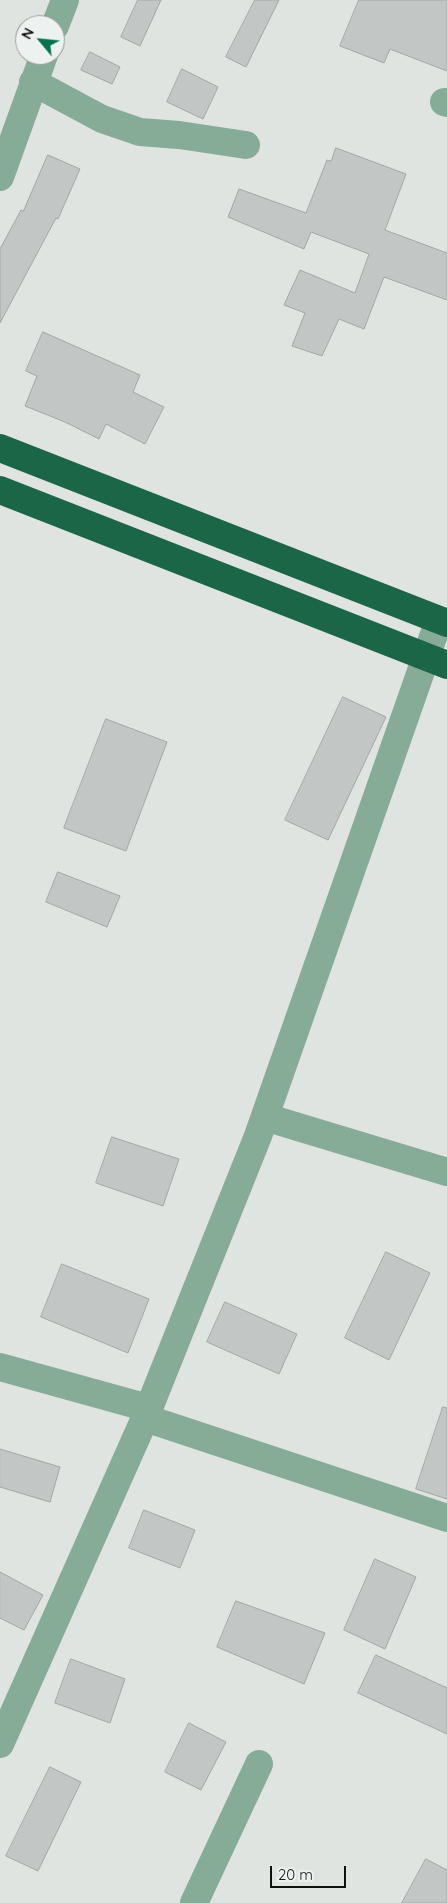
<!DOCTYPE html>
<html>
<head>
<meta charset="utf-8">
<style>
  body { margin:0 }
  #map { position:relative; width:447px; height:1903px; overflow:hidden; background:#e0e4e1; font-family:Quicksand,sans-serif }
  canvas { display:block }
  .north { position:absolute; left:15px; top:15px; width:50px; height:50px; box-sizing:border-box; background:#edf1ef; border:1px solid #949796; border-radius:50%; rotate:298deg; font-size:14px; font-weight:700; line-height:20px; text-align:center; color:#0f1110 }
  .north::after { content:''; display:block; margin:auto; width:18px; height:22px; background:#03744d; clip-path:polygon(50% 0,100% 100%,50% 72%,0 100%) }
  .scale { position:absolute; left:270px; top:1866px; width:76px; height:22px; box-sizing:border-box; border:2px solid #0f1110; border-top:0; padding-left:6px; font-size:15px; line-height:18px; white-space:nowrap; color:#0f1110; -webkit-text-stroke:4px #edf1ef; paint-order:stroke }
</style>
</head>
<body>
<div id="map">
<canvas width="447" height="1903"></canvas>
<div class="north">N</div>
<div class="scale">20 m</div>
</div>
<script>
const ctx = document.querySelector('canvas').getContext('2d');
ctx.lineJoin = 'round';
function fill(path, color) {
  ctx.fillStyle = color;
  ctx.fill(path, 'evenodd');
}
function stroke(path, color, width, dash) {
  ctx.strokeStyle = color;
  ctx.lineWidth = width;
  ctx.lineCap = dash ? 'butt' : 'round';
  ctx.setLineDash(dash || []);
  ctx.stroke(path);
}
const building = new Path2D(`
  M 138,0 L 161,0 L 140,46 L 121,37 Z
  M 255,0 L 279,0 L 246,67 L 226,57 Z
  M 359,0 L 447,0 L 447,71 L 390,49 L 384,63 L 340,46 Z
  M 90,52 L 120,67 L 112,84 L 81,70 Z
  M 182,69 L 218,87 L 203,119 L 167,102 Z
  M 336,148 L 406,174 L 385,230 L 447,253 L 447,300 L 384,277 L 364,329 L 339,319 L 322,356 L 292,346 L 305,313 L 284,305 L 300,270 L 355,293 L 369,254 L 311,232 L 304,249 L 228,217 L 239,189 L 306,213 L 327,160 L 331,161 Z
  M 48,155 L 80,169 L 58,219 L 56,218 L 0,323 L 0,249 L 21,210 L 23,211 Z
  M 43,332 L 140,375 L 133,392 L 164,407 L 145,444 L 106,424 L 99,439 L 65,422 L 25,406 L 37,376 L 26,371 Z
  M 343,697 L 386,717 L 328,840 L 285,820 Z
  M 106,719 L 167,742 L 126,851 L 64,828 Z
  M 58,872 L 120,896 L 107,927 L 46,902 Z
  M 112,1137 L 179,1159 L 163,1206 L 96,1183 Z
  M 386,1252 L 430,1273 L 389,1360 L 345,1338 Z
  M 62,1264 L 149,1299 L 128,1353 L 41,1317 Z
  M 225,1302 L 297,1334 L 279,1374 L 207,1342 Z
  M 443,1407 L 447,1408 L 447,1499 L 416,1489 Z
  M 0,1449 L 60,1467 L 50,1502 L 0,1487 Z
  M 144,1510 L 195,1530 L 180,1568 L 129,1548 Z
  M 375,1559 L 416,1577 L 385,1649 L 344,1630 Z
  M 0,1572 L 43,1595 L 24,1630 L 0,1618 Z
  M 236,1601 L 325,1633 L 304,1684 L 217,1647 Z
  M 376,1655 L 447,1688 L 447,1734 L 358,1693 Z
  M 71,1659 L 125,1679 L 110,1723 L 55,1703 Z
  M 189,1723 L 226,1742 L 201,1790 L 165,1772 Z
  M 50,1767 L 81,1782 L 38,1871 L 6,1856 Z
  M 426,1859 L 447,1870 L 447,1903 L 402,1903 Z`);
fill(building, '#c2c6c4');
stroke(building, '#a3a6a4', 1);
stroke(new Path2D(`
  M 55,26 L 65,0
  M 33,82 L 102,119 L 140,132 L 179,135 L 246,145
  M 444,102 L 447,103
  M 0,177 L 44,55
  M 265,1117 L 447,1172
  M 0,1367 L 148,1408
  M 145,1418 L 447,1518
  M 0,1744 L 145,1418 L 258,1136 L 439,620
  M 194,1903 L 259,1764`), '#86ab97', 28);
stroke(new Path2D(`
  M 0,448 L 447,623
  M 0,490 L 447,665`), '#1b6647', 28);
</script>
</body>
</html>
